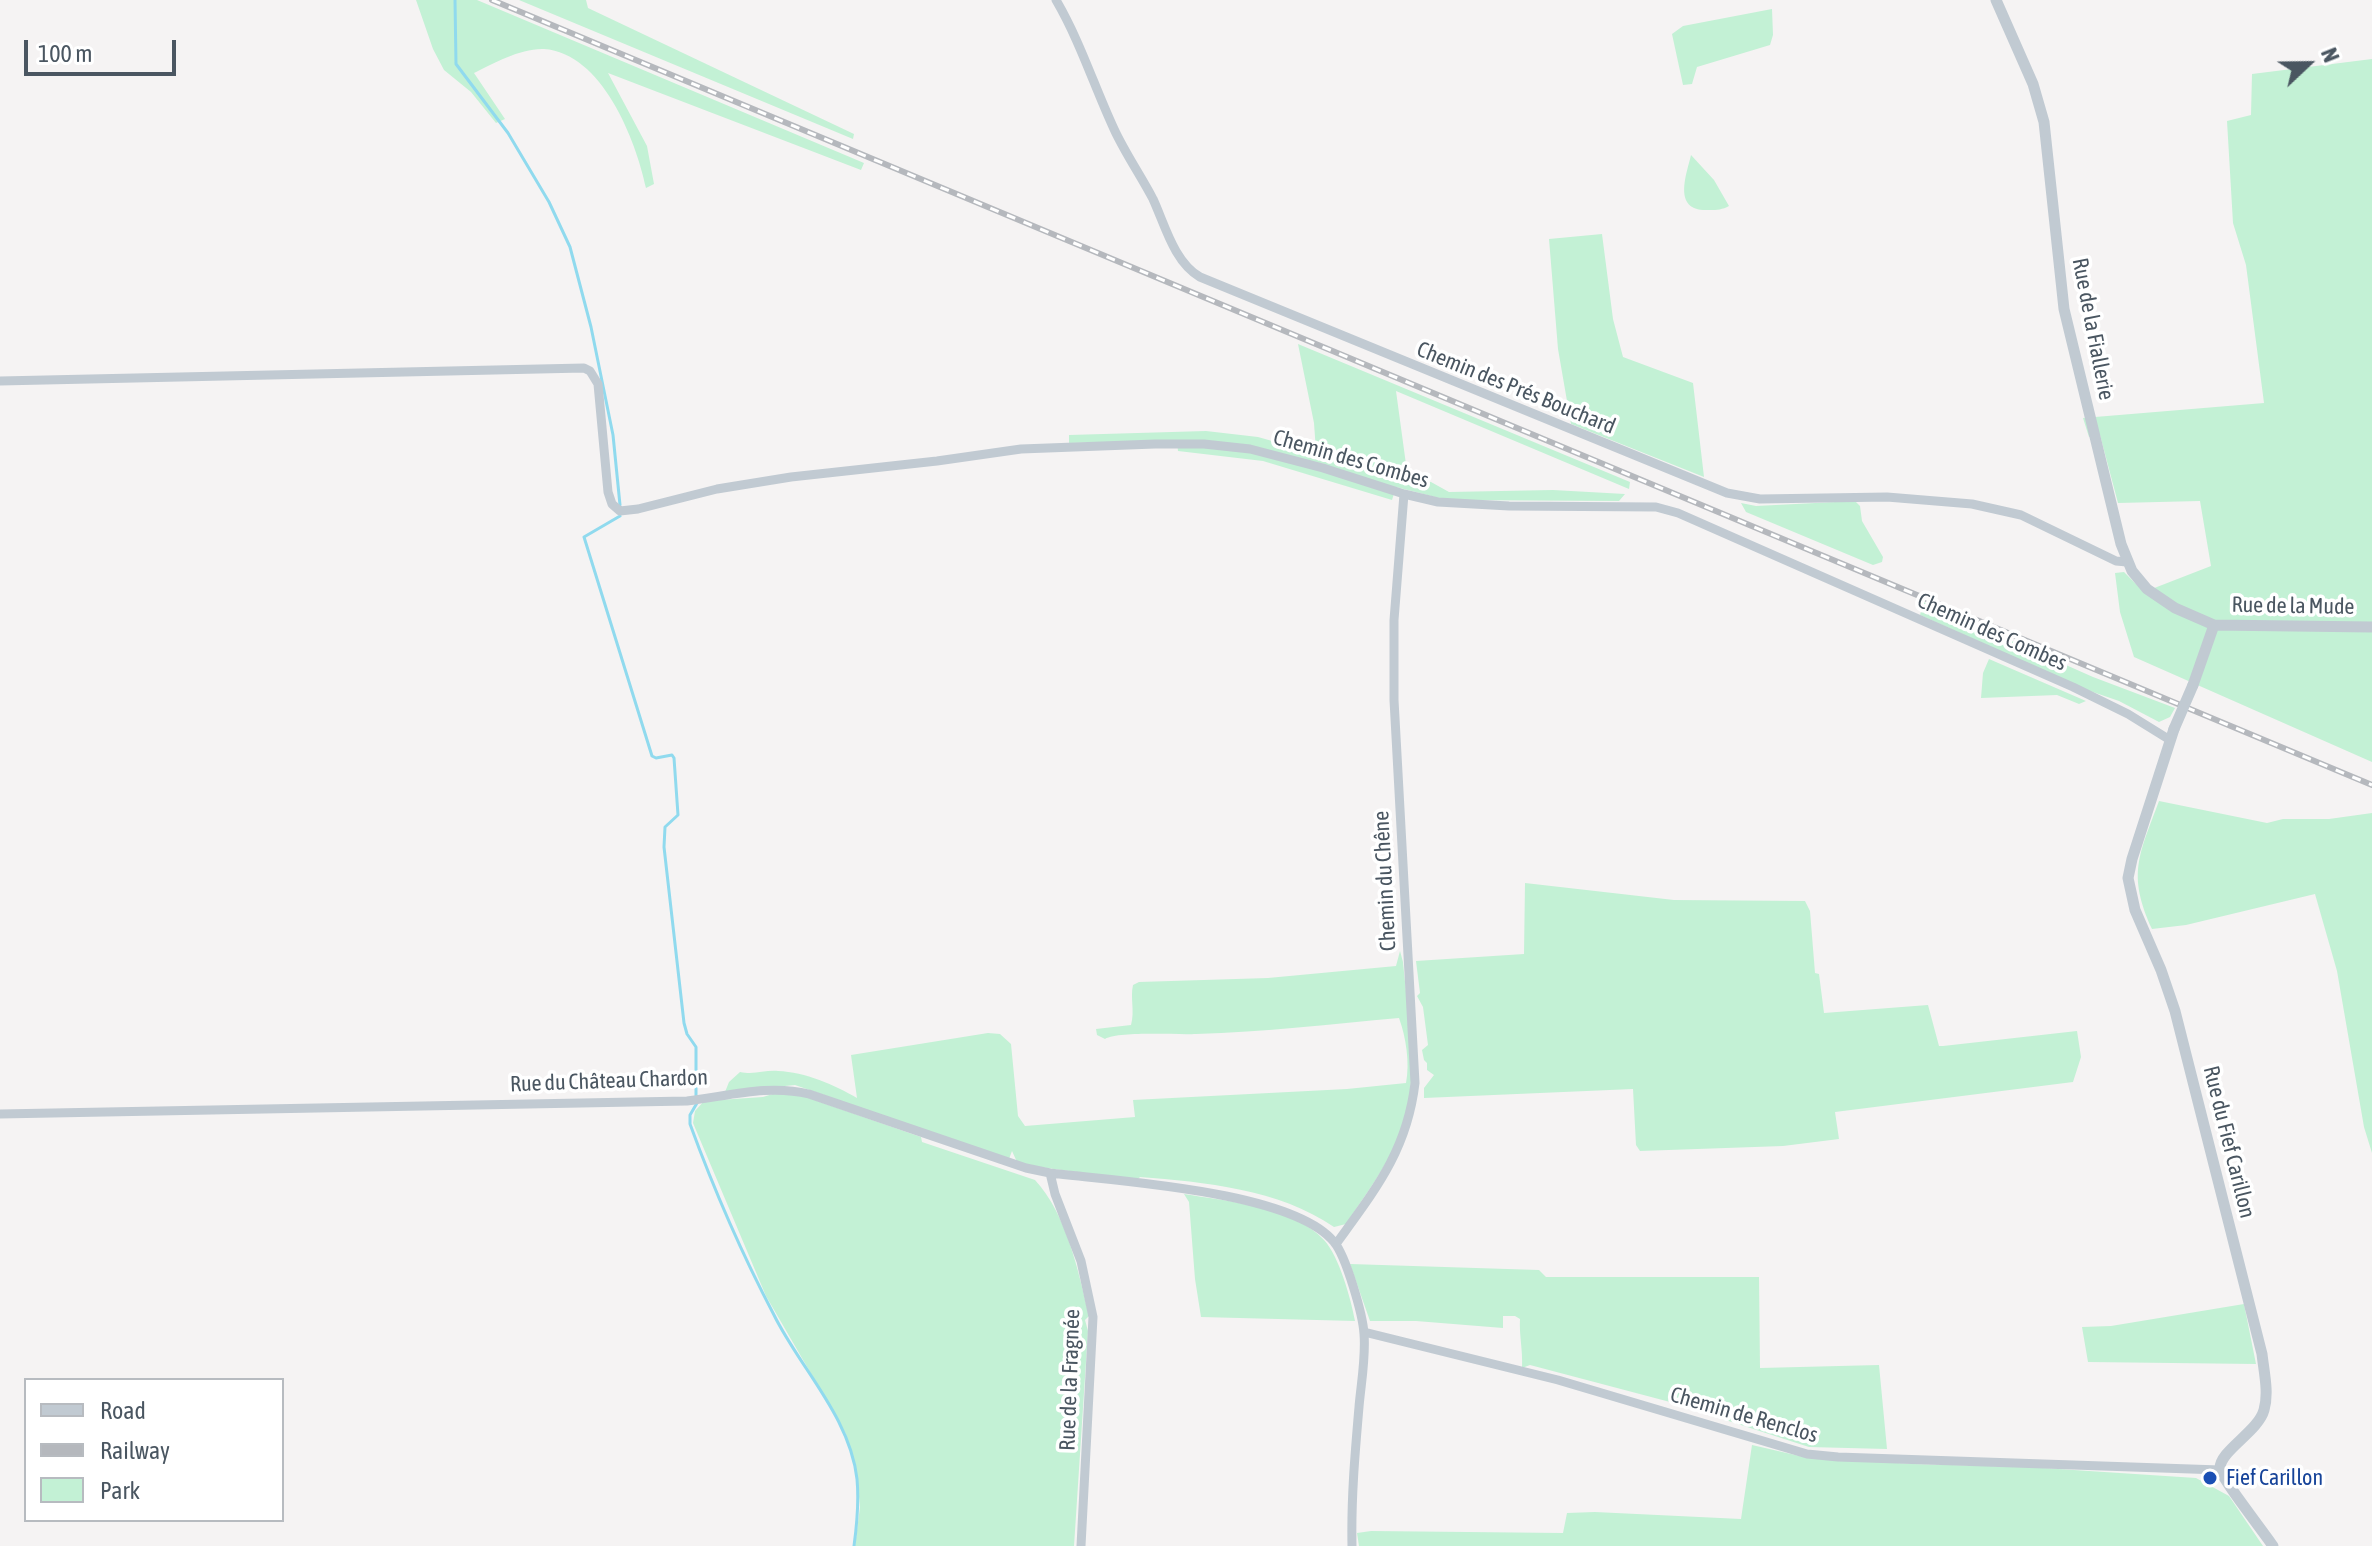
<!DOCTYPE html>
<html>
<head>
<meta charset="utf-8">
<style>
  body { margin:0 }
  #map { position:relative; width:2372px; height:1546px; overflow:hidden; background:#f5f3f3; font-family:"Asap Condensed",sans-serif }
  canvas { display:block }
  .legend { position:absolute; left:24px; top:1378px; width:260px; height:144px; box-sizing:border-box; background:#fff; border:2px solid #b7bbc0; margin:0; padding:10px 14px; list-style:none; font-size:24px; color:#4a5661 }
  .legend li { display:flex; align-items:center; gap:16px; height:40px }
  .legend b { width:40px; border:2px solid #b7bbc0 }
  .north { position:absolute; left:2268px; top:24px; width:80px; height:80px; -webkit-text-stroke:6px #fff; paint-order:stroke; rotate:68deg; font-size:22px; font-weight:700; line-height:32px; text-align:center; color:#4a5661 }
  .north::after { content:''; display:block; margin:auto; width:28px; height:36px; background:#4a5661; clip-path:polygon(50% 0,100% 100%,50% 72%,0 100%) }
  .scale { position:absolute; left:24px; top:40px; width:152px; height:36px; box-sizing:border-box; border:4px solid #4a5661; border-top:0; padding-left:10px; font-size:24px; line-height:28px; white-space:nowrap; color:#4a5661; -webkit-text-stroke:6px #fff; paint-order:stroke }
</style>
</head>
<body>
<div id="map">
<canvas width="2372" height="1546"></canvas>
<ul class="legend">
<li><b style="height:10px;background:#c1cad2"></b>Road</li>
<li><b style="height:10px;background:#b5b8bd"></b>Railway</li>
<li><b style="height:22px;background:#c3f1d5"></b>Park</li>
</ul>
<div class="north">N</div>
<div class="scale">100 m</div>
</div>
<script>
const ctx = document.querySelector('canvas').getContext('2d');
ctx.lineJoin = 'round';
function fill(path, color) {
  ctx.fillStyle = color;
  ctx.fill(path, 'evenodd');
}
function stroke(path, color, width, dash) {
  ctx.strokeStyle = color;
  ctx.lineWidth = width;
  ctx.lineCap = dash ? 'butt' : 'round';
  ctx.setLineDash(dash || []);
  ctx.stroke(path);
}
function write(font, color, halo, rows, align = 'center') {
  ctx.font = font + ' "Asap Condensed",sans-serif';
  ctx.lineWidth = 7;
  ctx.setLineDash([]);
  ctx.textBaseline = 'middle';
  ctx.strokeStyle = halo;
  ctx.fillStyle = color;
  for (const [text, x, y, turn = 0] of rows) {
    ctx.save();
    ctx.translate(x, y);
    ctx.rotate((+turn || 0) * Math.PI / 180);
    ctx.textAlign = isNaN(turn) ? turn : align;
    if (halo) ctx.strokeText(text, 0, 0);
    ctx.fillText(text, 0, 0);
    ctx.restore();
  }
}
fill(new Path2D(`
  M 416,0 L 477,0 L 864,163 L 861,170 L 608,73 L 647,146 L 654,184 L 646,188 C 636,140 602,53 544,49 C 521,48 494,63 474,73 L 505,119 L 496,123 L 471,92 L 444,70 L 433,49 Z
  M 519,0 L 586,0 L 588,8 L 854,134 L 853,139 Z
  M 1772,9 L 1773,35 L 1770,45 L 1697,67 L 1692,84 L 1683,85 L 1672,34 L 1683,26 Z
  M 2372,59 L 2372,762 L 2134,657 L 2120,612 L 2115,573 L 2124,572 L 2144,592 L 2211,566 L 2200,501 L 2118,503 L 2100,435 L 2089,437 L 2083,418 L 2264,403 L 2246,265 L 2233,223 L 2227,121 L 2251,115 L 2252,74 Z
  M 1691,155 L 1714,180 L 1729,206 C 1720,211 1712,210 1703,210 C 1673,208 1687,173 1691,155 Z
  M 1602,234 L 1613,319 L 1623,357 L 1693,383 L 1704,477 L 1571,424 L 1558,349 L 1549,239 Z
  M 1298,344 L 1630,482 L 1629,489 L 1396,391 L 1408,479 L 1431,482 L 1449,492 L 1553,490 L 1625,494 L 1619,501 L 1447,500 L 1396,487 L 1392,500 L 1263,461 L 1178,451 L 1177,441 L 1069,443 L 1069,435 L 1206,431 L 1258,437 L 1311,452 L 1316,451 L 1314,423 Z
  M 1855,501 L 1860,506 L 1862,521 L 1883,557 L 1882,562 L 1873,565 L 1746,512 L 1741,503 L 1756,506 Z
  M 1924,602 L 2093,677 L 2175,708 L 2170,717 L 2159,722 L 2119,701 L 2087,690 L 1920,615 Z
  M 1989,659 L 2086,701 L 2079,704 L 2057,695 L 1981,698 L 1983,673 Z
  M 2159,801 L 2267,823 L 2283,819 L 2329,819 L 2372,813 L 2372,1153 L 2364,1127 L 2337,971 L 2315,894 L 2186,925 L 2152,929 C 2127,874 2139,855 2159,801 Z
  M 1525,883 L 1674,900 L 1805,901 L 1810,911 L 1815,973 L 1819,974 L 1824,1013 L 1928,1005 L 1939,1046 L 1943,1046 L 2077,1031 L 2081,1057 L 2073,1082 L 1835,1112 L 1839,1139 L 1783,1146 L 1640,1151 L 1636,1145 L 1633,1089 L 1424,1098 L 1424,1088 L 1434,1075 L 1427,1070 L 1427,1063 L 1424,1060 L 1422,1050 L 1428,1045 L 1423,1007 L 1417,996 L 1420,993 L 1416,961 L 1524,954 Z
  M 1400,951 L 1403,962 C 1408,1018 1421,1081 1400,1134 C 1387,1167 1365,1195 1346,1224 L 1334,1227 C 1279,1189 1204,1182 1140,1177 L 1137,1180 L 1024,1165 L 1017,1162 L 1012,1151 L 1009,1159 L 795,1085 L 725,1092 L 729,1082 L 740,1072 C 755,1075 764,1070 778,1071 C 805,1072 835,1085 857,1098 L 851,1055 L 988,1033 L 1000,1034 L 1011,1044 L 1018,1116 L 1025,1126 L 1135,1117 L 1133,1100 L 1347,1089 L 1406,1083 C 1410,1063 1406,1037 1399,1018 C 1332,1024 1264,1032 1196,1034 C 1176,1035 1120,1031 1105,1039 L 1097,1035 L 1096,1029 L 1131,1025 C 1135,1011 1130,998 1133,985 L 1139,982 L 1268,978 L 1396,966 Z
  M 776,1093 L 800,1095 L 921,1137 L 922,1142 L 1035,1180 C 1067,1215 1078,1270 1089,1316 L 1085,1320 L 1088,1331 L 1074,1546 L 855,1546 L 860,1507 L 857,1476 L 846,1434 L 766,1296 L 693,1123 L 695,1111 L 704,1101 L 763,1097 Z
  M 1184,1194 C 1226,1201 1294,1207 1324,1240 C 1339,1256 1351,1299 1355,1321 L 1201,1317 L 1195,1279 L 1189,1202 Z
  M 1350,1264 L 1539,1270 L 1546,1277 L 1759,1277 L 1760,1368 L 1879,1365 L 1887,1449 L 1809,1447 L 1670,1402 L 1530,1365 L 1522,1368 C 1523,1350 1519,1335 1520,1319 L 1515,1316 L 1503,1316 L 1503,1328 L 1416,1321 L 1370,1321 Z
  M 2244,1304 L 2256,1364 L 2088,1362 L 2082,1327 L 2111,1326 Z
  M 1752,1445 L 1804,1457 L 1913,1464 L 2028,1467 L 2196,1478 L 2229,1496 L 2263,1546 L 1359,1546 L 1357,1533 L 1371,1531 L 1563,1533 L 1567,1513 L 1595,1512 L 1741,1519 Z`), '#c3f1d5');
stroke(new Path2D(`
  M 455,0 L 456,64 L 508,133 L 549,202 L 570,247 L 591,327 L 613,435 L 620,505
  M 620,516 L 584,537 L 652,756 L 656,758 L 672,755 L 674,758 L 678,815 L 665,827 L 664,847 L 684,1023 L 687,1034 L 696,1047 L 696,1096
  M 697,1103 L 690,1115 L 690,1124 C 713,1187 743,1256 774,1315 C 800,1368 850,1417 857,1479 C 859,1501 857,1524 854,1546`), '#90daee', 3);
stroke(new Path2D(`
  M 1056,0 C 1080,41 1094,86 1114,129 C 1125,153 1141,176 1153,199 C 1165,225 1174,262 1200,277 L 1727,493 L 1760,499 L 1887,497 L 1972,504 L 2021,515 L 2116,561 L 2127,562
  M 0,381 L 584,368 L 590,371 L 598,384 L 608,492 L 612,504 L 620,511 L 638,509 L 717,489 L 791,477 L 937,461 L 1021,449 L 1155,444 L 1204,444 L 1250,449 L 1323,468 L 1404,494 L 1438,502 L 1509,506 L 1656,507 L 1678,513 L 2073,687 L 2128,714 L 2170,740
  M 0,1114 L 687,1101 C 729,1096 768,1084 809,1094 L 1026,1168 L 1050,1173 C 1116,1181 1293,1191 1334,1242 C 1346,1256 1363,1315 1364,1334 C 1366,1358 1361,1383 1359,1407 C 1355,1453 1351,1499 1352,1546
  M 1050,1173 L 1055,1194 L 1081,1261 L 1093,1317 L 1081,1546
  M 1336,1244 C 1375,1190 1407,1151 1415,1083 L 1394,700 L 1394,620 L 1404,494
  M 1364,1332 L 1558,1380 L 1807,1454 L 1838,1457 L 2220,1470`), '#c1cad2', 9);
stroke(new Path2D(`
  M 1996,0 L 2033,84 L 2044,122 L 2064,309 L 2121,544 L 2132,571 L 2147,589 L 2175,608 L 2214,625 L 2372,627
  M 2193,685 L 2214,625
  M 2174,729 L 2132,859 L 2128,878 L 2135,910 L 2161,970 L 2175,1011 L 2262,1354 C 2264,1372 2269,1393 2264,1410 C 2258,1432 2219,1451 2220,1469 C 2220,1476 2265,1534 2273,1546`), '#c1cad2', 11);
const rail = new Path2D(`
  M 492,0 L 2372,785`);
stroke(rail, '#b5b8bd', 6);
stroke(rail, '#fff', 3, [9]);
stroke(new Path2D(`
  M 2174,729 L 2193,685`), '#c1cad2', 11);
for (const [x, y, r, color] of [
  [2210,1478,8,"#1a4fb4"]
]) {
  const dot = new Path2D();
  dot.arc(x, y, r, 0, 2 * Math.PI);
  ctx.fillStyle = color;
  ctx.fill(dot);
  stroke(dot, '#fff', 3);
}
write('22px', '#4a5661', '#fff', [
  ["Rue de la Fiallerie",2093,329,79],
  ["Chemin des Prés Bouchard",1516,388,22],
  ["Chemin des Combes",1351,459,16],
  ["Rue de la Mude",2293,606,1],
  ["Chemin des Combes",1992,632,24],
  ["Chemin du Chêne",1385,881,-93],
  ["Rue du Château Chardon",609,1081,-2],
  ["Rue du Fief Carillon",2229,1142,76],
  ["Rue de la Fragnée",1070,1380,-88],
  ["Chemin de Renclos",1744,1415,16]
]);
write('22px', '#164399', '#fff', [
  ["Fief Carillon",2226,1478]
], 'left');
</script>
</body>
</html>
